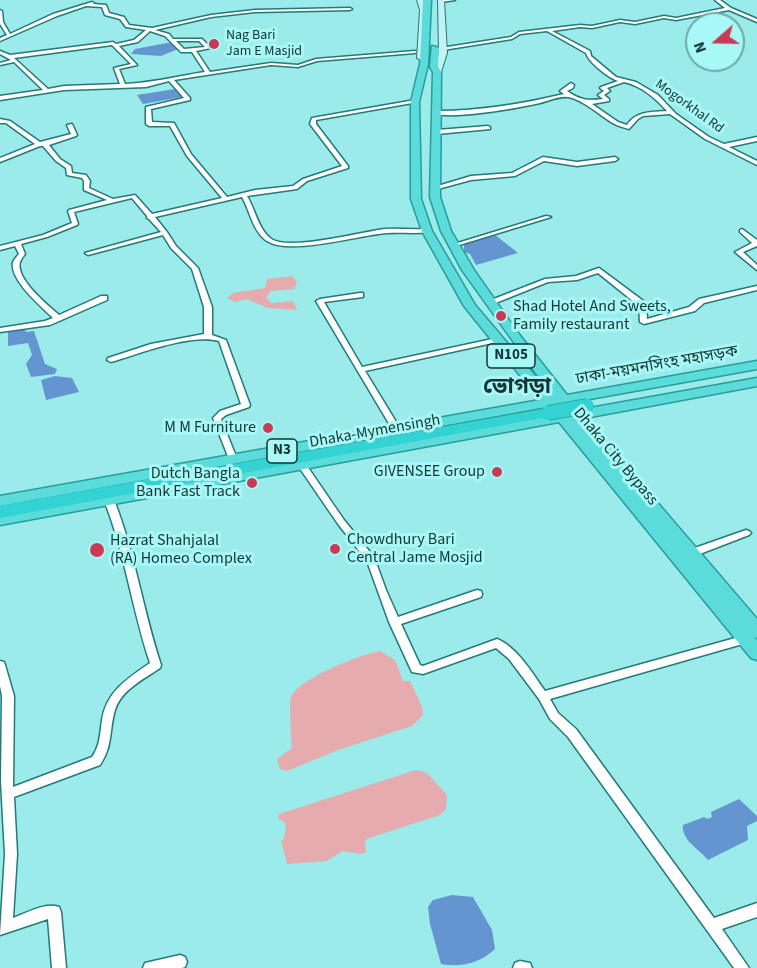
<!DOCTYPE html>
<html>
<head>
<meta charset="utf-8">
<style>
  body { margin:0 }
  #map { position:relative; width:757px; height:968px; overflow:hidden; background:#9aebe9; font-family:"Source Sans 3",sans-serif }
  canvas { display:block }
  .north { position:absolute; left:685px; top:12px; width:60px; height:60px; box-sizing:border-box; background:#a7f8f7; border:2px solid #6caaa9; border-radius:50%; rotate:250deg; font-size:16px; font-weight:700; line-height:24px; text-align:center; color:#143535 }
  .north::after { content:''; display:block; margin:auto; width:21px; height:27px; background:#ca3a55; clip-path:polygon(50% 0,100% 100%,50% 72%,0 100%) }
</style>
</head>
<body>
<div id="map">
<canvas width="757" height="968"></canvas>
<div class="north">N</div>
</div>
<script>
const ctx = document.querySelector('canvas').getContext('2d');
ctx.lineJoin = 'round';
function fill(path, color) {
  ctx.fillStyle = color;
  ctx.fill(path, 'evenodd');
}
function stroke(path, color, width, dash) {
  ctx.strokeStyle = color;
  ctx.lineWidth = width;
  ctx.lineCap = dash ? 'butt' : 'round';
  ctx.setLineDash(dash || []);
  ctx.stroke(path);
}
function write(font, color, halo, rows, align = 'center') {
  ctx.font = font + ' "Source Sans 3","Noto Sans Bengali",sans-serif';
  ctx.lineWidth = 6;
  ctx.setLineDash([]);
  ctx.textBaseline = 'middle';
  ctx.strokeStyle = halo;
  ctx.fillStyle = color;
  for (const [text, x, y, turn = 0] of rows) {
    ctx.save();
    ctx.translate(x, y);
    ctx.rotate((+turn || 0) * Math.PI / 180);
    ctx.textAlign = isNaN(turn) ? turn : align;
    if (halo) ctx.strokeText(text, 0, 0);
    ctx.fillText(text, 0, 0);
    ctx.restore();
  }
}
fill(new Path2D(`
  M 292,276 L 297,282 L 294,289 L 271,291 L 266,298 L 272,303 L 293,301 L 297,310 L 268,308 L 247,299 L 235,302 L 227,298 L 233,293 L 265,288 L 267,279 Z
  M 380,651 L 395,660 L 403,681 L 410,681 L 422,707 L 423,715 L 412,726 L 338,750 L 287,771 L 280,769 L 277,759 L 292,748 C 291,740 289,702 291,697 C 298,679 361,654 380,651 Z
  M 416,770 L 427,773 L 447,795 L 446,809 L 440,815 L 369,838 L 365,841 L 366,852 L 361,854 L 343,851 L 326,861 L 287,864 L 281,841 L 284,839 L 286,824 L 278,818 L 279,814 Z`), '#e5abaf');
fill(new Path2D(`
  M 167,43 L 174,43 L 178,49 L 161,56 L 131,54 L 135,49 Z
  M 175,89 L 182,97 L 143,104 L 137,95 Z
  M 494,234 L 518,253 L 476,265 L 470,254 L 464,252 L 464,245 Z
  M 24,328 L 26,332 L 34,331 L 45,364 L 57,369 L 55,374 L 31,377 L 26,364 L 32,355 L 28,343 L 8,346 L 8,331 Z
  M 55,376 L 72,378 L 79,392 L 46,400 L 41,380 Z
  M 739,799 L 757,816 L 757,821 L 747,826 L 748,840 L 708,860 C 699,849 681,840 683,825 L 704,817 L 707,819 L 712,817 L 711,812 Z
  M 452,895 L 473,897 L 492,930 L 495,949 C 480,963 461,968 441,964 L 430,924 L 428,907 L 433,900 Z`), '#6595d1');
const minor = new Path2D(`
  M 440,0 L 455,0 L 441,2 L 439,1 Z
  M 715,0 L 720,0 L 731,8 L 757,19 L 757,22 L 729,10 L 676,20 L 664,18 L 635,24 L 620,22 L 592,28 L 580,27 L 552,31 L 590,51 L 591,56 L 616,77 L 636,82 L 658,95 L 676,114 L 709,137 L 724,144 L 757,137 L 757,141 L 729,147 L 757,161 L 757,165 L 705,139 L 670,114 L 643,116 L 638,119 L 629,129 C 623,127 617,126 611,122 C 600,115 580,98 567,97 C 559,96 548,101 540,103 C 518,108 452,120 433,113 L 436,111 C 480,111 522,104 564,94 L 560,91 L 571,83 L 574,85 L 573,88 L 567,91 C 580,100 588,101 603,99 L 598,95 L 604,91 L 600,88 L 601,87 L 618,81 C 609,78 588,62 586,53 L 547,31 L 520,34 L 512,39 L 443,50 L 441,49 L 441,48 L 511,37 L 519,32 L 580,25 L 592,26 L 620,20 L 635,22 L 664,16 L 676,18 L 725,8 ZM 624,82 C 642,86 655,98 667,111 C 652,112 636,111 627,125 L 618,122 L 592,104 L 609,101 L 609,99 L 604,95 L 610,91 L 607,88 Z
  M 92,2 L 94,3 L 93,4 L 106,5 L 109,13 L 124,17 L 129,25 L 152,28 L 211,15 L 255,10 L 350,8 L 352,9 L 350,10 L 255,12 L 211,17 L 155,30 L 169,34 L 173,39 L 202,39 L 211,48 L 196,51 L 210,72 L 271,63 L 298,65 L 316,59 L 415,51 L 417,52 L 415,53 L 317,61 L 298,67 L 271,65 L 174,80 L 190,98 L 190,100 L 151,109 L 152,122 L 174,123 L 191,154 L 227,197 L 255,190 L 293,186 L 303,179 L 342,166 L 310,124 L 312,118 L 415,100 L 418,102 L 316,120 L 316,124 L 348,166 L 348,168 L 307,181 L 297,189 L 247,196 C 255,209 259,232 273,240 C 293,250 361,232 385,229 C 399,228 413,230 427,229 L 429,230 L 429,232 C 415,234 401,232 387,233 C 358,235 291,256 267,241 C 253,232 250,211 242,197 L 155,217 L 167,232 L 176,246 L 198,268 L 212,307 L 212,335 L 226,340 L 250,405 L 249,407 L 226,415 L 221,419 L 237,459 L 236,461 L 230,461 L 229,459 L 213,418 L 220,411 L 241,404 L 219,341 C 191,333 139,354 111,362 L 107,360 L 108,358 L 151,344 L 204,334 L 204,307 L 192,269 L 171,248 L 163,235 L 88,255 L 85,253 L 161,232 L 149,219 L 147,218 L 147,216 L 132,198 L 74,212 L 78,224 L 77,225 L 47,237 L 21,244 L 25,254 C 24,255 21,260 20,262 C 15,279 48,305 59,315 L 101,296 L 107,296 L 107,300 L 50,325 L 0,332 L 0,328 L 45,321 L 53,318 C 42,307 9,280 13,262 C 14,260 17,256 19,254 L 15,246 L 0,250 L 0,246 L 43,235 L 72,223 L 68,211 L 69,210 L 107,200 L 84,190 L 84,181 L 82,178 L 67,175 L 66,168 L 56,161 L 43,146 L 40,146 L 0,162 L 0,158 L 35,144 L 6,123 L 0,123 L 0,119 L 10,121 L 40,142 L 71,134 L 67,125 L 72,124 L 77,135 L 76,136 L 49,145 L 60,159 L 71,166 L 72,173 L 86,175 L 90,181 L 89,188 L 113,199 L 135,195 L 152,214 L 222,198 L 187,156 L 170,126 L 149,126 L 146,124 L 146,107 L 184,98 L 169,81 L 146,87 L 64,90 L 0,100 L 0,96 L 43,90 L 14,62 L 0,65 L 0,63 L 11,60 L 0,54 L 0,51 L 10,55 L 113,42 L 116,44 L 134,40 L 146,30 L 126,27 L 120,19 L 105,15 L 102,7 L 86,6 L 57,16 L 0,41 L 0,38 L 7,35 L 0,24 L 0,10 L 2,11 L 3,22 L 10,34 L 53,14 ZM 150,31 L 165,36 L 181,52 L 192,52 L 205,72 C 178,76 152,83 125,84 L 119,69 L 137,65 L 119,46 L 138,42 ZM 176,41 L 199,41 L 205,47 L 184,49 ZM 112,45 L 131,64 L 114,68 L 120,84 L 64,86 L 48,89 L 14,58 Z
  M 488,126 L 490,127 L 490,129 L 437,134 L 434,132 L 437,130 Z
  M 543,157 L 577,162 L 615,157 L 618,159 L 615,161 L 577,166 L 544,161 L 515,176 L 471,180 L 434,190 L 431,188 L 471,176 L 512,173 Z
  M 546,216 L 551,217 L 456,246 L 454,247 L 451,245 Z
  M 742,229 L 757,240 L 757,246 L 743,252 L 757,265 L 757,270 L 735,252 L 752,243 L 740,232 L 740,230 Z
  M 599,268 L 646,303 L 647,319 L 689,307 L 699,299 L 757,286 L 757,290 L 704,303 L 695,311 L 644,324 L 640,322 L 639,306 L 598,273 L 577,280 L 548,282 L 493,304 L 487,304 L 486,302 L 545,279 L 576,276 Z
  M 360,293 L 363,293 L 363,297 L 324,302 L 362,367 L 497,338 L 501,340 L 497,342 L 365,371 L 401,430 L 400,432 L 394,432 L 316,301 L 320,299 Z
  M 297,461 L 307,466 L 344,520 L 374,557 L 386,590 L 398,617 L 477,590 L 481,591 L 482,594 L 481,597 L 401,624 L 420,665 L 423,666 L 497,639 C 518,648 532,673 545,691 L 746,635 L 750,636 L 751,639 L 750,642 L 746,643 L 550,699 L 558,713 L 576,729 L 714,918 L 757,903 L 757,917 L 722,929 L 749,968 L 734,968 L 568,737 L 550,719 L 539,699 L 509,659 L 496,648 L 423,674 L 412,672 L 389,622 L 367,561 L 338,524 L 301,470 L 293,464 Z
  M 109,497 L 114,500 C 135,553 143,611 161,665 L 160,668 C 144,679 121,690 115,710 C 109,730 113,746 100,765 L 14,797 L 17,854 L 13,918 C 27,913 45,902 59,907 L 61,912 L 66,968 L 52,968 L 48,919 L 0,935 L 5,854 L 1,781 L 2,696 L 0,686 L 0,661 L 4,662 L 5,665 L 14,696 L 13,787 L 92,757 C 100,746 100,734 102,720 C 106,692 128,678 150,663 C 132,609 125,553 104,500 Z
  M 746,530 L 749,531 L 751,533 L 749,535 L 692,557 L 689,556 L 687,553 L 689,550 Z
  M 180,955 L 185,957 L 187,962 L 185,967 L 182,968 L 143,968 L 145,963 Z
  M 520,961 L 530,963 L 532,968 L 513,968 L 515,963 Z`);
const secondary = new Path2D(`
  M 417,0 L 423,0 L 426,10 L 425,58 L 421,60 L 417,58 L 420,10 Z
  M 438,0 L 444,0 L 447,53 L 441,72 L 437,74 L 433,72 L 439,53 Z`);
const trunk = new Path2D(`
  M 423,0 L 431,0 L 428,64 L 419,102 L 421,199 L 432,231 L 475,305 L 553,397 L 462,270 L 441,231 L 430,197 L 433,72 L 430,67 L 432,46 L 439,48 L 438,67 L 441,72 L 440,197 L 451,231 L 474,270 L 518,333 L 567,395 L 757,361 L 757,369 L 573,402 L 579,410 L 757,378 L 757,386 L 585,418 L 757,619 L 757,638 L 754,637 L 757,640 L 757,660 L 751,658 L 559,422 L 0,525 L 0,513 L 552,415 L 546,407 L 0,506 L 0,496 L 540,400 L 464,306 L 422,231 L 411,199 L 411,102 L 420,64 Z`);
const motorway = new Path2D(`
  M 548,408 L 556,413 L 553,416 L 0,518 L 0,506 Z`);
stroke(minor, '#247979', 3);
stroke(secondary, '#247979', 2);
stroke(trunk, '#289c9b', 3);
stroke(motorway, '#289c9b', 4);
fill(minor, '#fff');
fill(secondary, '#c2f2f2');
fill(trunk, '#5bdcdb');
fill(motorway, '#32d3d2');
const motorwayBridge = new Path2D(`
  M 548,413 L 587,406`);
stroke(motorwayBridge, '#289c9b', 16, []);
stroke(motorwayBridge, '#32d3d2', 14);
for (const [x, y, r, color] of [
  [214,44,6,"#ca3a55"],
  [501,316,6,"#ca3a55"],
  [268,428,6,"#ca3a55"],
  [497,472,6,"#ca3a55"],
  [252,483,6,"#ca3a55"],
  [335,549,6,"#ca3a55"],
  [97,550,8,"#ca3a55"]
]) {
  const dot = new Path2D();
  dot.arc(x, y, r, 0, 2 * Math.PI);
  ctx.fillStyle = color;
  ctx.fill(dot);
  stroke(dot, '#a7f8f7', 2);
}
write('14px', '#143535', '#a7f8f7', [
  ["Nag Bari",226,36],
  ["Jam E Masjid",226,52]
], 'left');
write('14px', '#143535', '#a7f8f7', [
  ["Mogorkhal Rd",689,107,36]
]);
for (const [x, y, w] of [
  [511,356,48],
  [282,451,30]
]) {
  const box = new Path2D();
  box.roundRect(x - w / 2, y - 12, w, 24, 4.5);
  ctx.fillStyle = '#a7f8f7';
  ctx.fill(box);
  stroke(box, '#143535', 1.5);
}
write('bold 15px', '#143535', null, [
  ["N105",511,356],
  ["N3",282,451]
]);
write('16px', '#143535', '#a7f8f7', [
  ["Shad Hotel And Sweets,",513,307],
  ["Family restaurant",513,325],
  ["M M Furniture",256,428,"right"],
  ["GIVENSEE Group",485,472,"right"],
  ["Dutch Bangla",240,474,"right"],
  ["Bank Fast Track",240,492,"right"],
  ["Chowdhury Bari",347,540],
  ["Central Jame Mosjid",347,558],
  ["Hazrat Shahjalal",110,541],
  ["(RA) Homeo Complex",110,559]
], 'left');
write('16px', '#143535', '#a7f8f7', [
  ["ঢাকা-ময়মনসিংহ মহাসড়ক",657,366,-10],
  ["Dhaka-Mymensingh",375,432,-10],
  ["Dhaka City Bypass",615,457,50]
]);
write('bold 22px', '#143535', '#a7f8f7', [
  ["ভোগড়া",517,388]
]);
</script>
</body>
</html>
